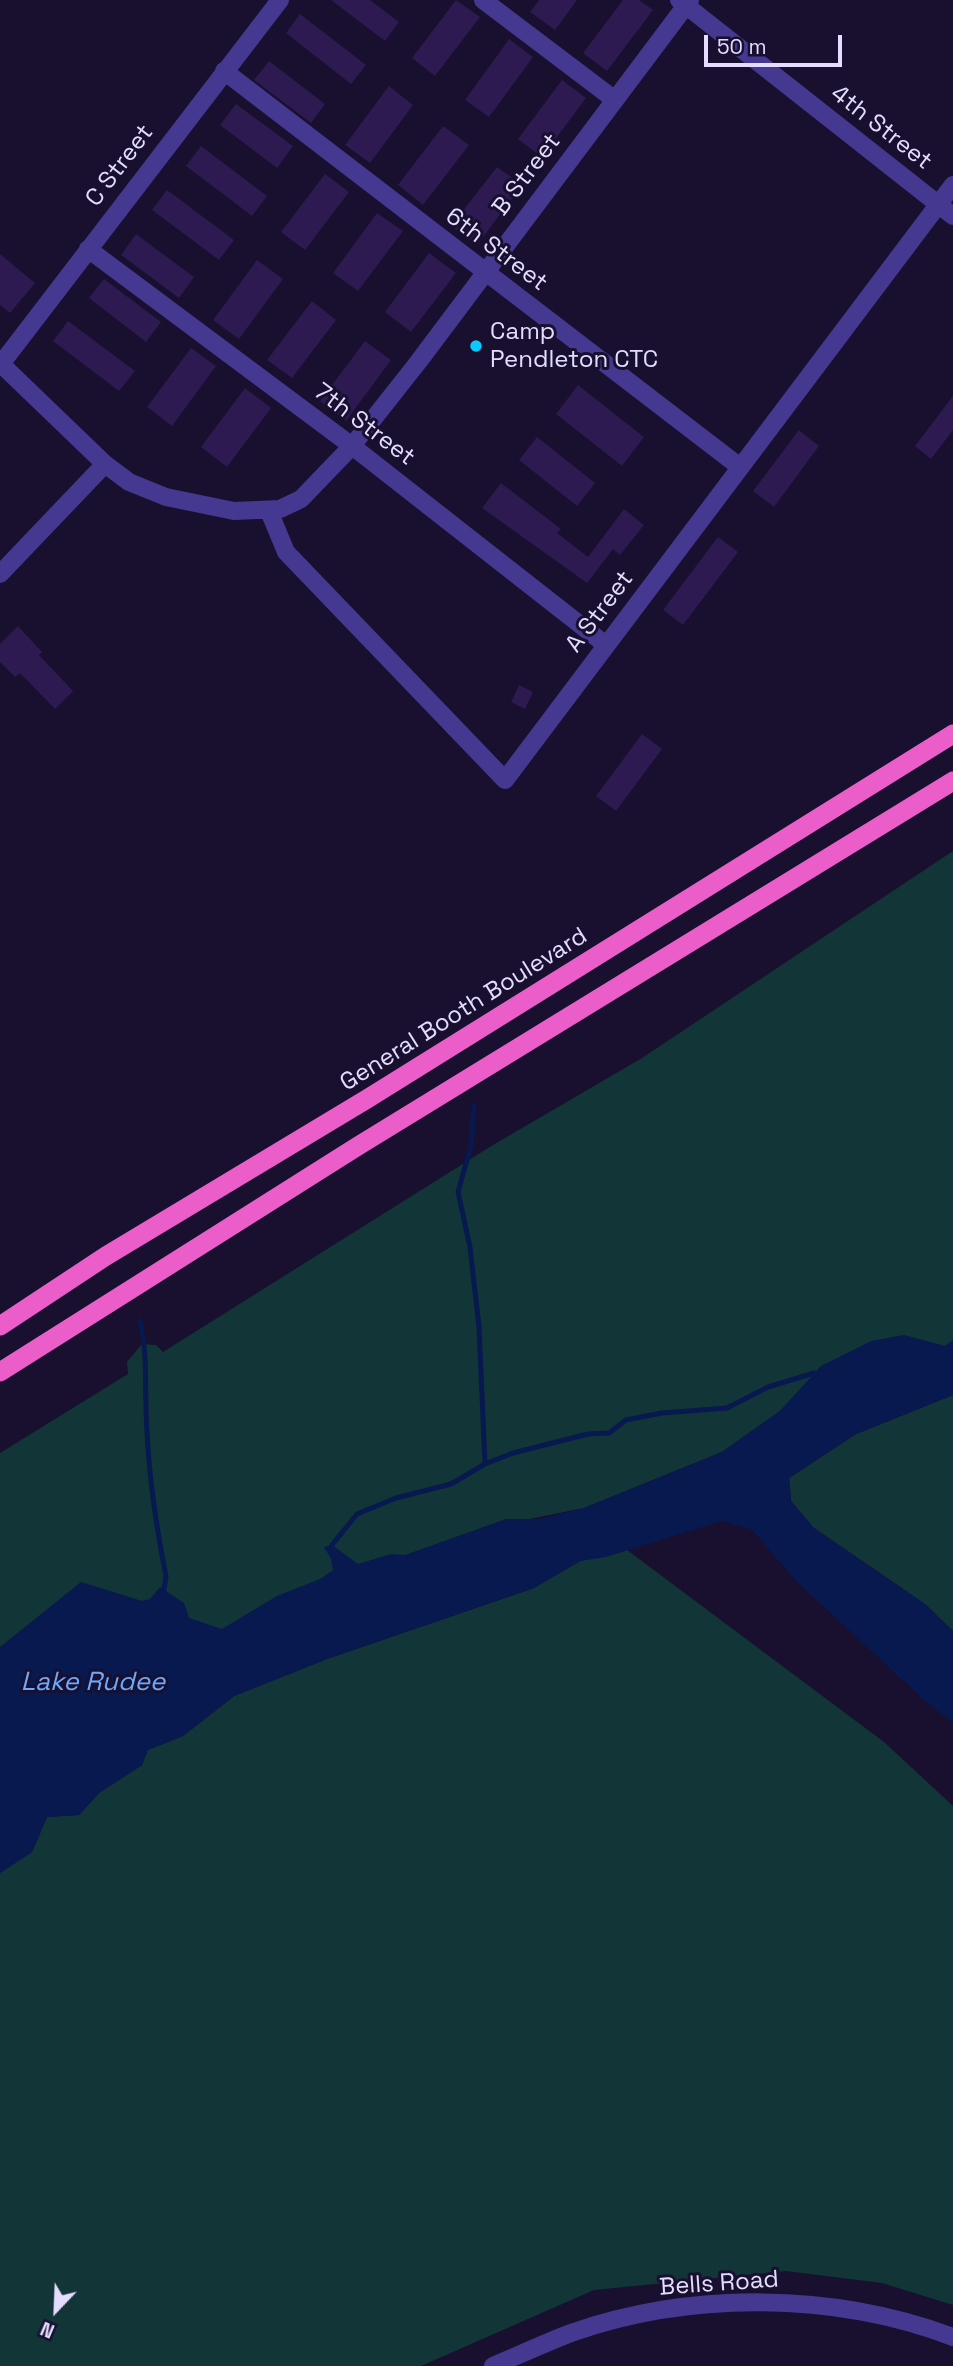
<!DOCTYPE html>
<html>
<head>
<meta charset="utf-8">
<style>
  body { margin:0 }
  #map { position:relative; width:953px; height:2366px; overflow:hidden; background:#18102e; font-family:"Space Grotesk",sans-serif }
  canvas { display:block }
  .north { position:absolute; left:21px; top:2275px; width:70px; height:70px; -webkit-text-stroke:5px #18102e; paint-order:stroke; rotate:203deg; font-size:19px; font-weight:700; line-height:28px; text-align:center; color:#e5ddff }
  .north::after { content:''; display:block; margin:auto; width:24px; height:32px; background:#e5ddff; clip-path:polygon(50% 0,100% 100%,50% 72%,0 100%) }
  .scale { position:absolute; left:704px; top:35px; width:138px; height:32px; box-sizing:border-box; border:4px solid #e5ddff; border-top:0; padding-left:9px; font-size:21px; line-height:24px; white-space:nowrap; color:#e5ddff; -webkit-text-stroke:5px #18102e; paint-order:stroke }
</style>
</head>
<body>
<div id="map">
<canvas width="953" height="2366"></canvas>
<div class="north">N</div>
<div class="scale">50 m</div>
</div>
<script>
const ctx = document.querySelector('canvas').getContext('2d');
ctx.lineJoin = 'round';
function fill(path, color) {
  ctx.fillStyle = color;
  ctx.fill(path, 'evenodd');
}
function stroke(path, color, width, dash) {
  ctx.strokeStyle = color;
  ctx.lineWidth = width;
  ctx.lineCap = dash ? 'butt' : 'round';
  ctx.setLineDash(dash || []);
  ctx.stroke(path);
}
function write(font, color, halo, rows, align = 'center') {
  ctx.font = font + ' "Space Grotesk",sans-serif';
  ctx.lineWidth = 6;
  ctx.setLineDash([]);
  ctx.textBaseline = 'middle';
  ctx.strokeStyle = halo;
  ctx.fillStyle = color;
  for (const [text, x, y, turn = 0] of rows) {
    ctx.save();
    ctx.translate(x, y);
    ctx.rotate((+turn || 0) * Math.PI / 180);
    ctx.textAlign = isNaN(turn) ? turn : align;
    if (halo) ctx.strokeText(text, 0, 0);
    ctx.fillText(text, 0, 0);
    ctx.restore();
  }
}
fill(new Path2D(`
  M 953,851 L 953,1343 L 791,1399 L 780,1411 L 722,1452 L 584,1508 L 529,1519 L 0,1780 L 0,1453 L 128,1374 L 127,1362 L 142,1344 L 156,1345 L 163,1352 L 493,1145 L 642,1058 Z
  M 953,1395 L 953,1631 L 925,1604 L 814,1528 L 791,1501 L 789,1478 L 856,1434 Z
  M 627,1550 L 884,1742 L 953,1806 L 953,2305 L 882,2283 L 786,2271 L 594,2290 L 421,2366 L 0,2366 L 0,1873 L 32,1852 L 47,1817 L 79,1815 L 99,1793 L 142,1765 L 147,1750 L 183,1736 L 234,1696 L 327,1659 L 534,1588 L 580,1561 Z`), '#123538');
fill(new Path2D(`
  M 904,1335 L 945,1346 L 953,1340 L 953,1395 L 856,1434 L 789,1478 L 791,1501 L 814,1528 L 925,1604 L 953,1631 L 953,1723 L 925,1701 L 797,1582 L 752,1530 L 722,1521 L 606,1557 L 580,1561 L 534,1588 L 327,1659 L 234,1696 L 183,1736 L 148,1750 L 142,1765 L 99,1793 L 79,1815 L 47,1817 L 32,1852 L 0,1873 L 0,1647 L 81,1582 L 142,1601 L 150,1599 L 160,1587 L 184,1603 L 189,1618 L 222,1629 L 277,1596 L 320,1579 L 333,1570 L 331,1559 L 324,1547 L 332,1545 L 358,1564 L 391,1554 L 405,1555 L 506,1519 L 539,1519 L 584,1508 L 722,1452 L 780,1411 L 821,1366 L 871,1341 Z`), '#07194f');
stroke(new Path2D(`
  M 140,1321 C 147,1352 145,1374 146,1406 C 147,1462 155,1521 166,1576 L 164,1589
  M 485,1464 L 513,1453 L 588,1434 L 609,1433 L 626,1420 L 662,1413 L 727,1408 L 768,1387 L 814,1373
  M 332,1545 L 357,1514 L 396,1498 L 451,1484 L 485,1464 L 479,1327 L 470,1247 L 458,1192 L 471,1146 L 474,1105`), '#07194f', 5);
fill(new Path2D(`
  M 331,0 L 370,0 L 399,22 L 385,41 Z
  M 456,0 L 480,17 L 435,76 L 412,58 Z
  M 539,0 L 577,0 L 555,30 L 530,12 Z
  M 623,0 L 639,0 L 653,10 L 607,71 L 583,53 Z
  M 300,14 L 366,65 L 351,84 L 286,33 Z
  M 509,39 L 533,57 L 489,117 L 465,100 Z
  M 269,61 L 325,104 L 311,123 L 254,80 Z
  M 562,80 L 586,98 L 542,157 L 518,139 Z
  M 389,86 L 413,105 L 370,163 L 345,145 Z
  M 236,104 L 293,146 L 277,168 L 220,125 Z
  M 443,126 L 469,145 L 423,205 L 398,185 Z
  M 201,146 L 267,196 L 252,216 L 186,166 Z
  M 497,167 L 522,185 L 477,245 L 451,226 Z
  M 325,174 L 349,192 L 305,250 L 281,232 Z
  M 167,190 L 234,240 L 219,260 L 152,210 Z
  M 377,213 L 403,231 L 358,291 L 333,273 Z
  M 136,234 L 194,277 L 179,298 L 121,255 Z
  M 429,253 L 456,273 L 411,332 L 385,312 Z
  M 0,254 L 35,283 L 10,313 L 0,305 Z
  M 257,260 L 283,279 L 239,339 L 213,320 Z
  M 104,279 L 161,322 L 146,342 L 89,298 Z
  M 312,301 L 336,320 L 292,378 L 267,360 Z
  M 68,321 L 135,371 L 119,391 L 53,341 Z
  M 365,341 L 391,360 L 346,421 L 320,401 Z
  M 191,348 L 216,366 L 172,426 L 147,407 Z
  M 578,385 L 644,437 L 622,466 L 556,414 Z
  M 245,388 L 271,408 L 227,467 L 201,447 Z
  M 953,396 L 953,430 L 931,459 L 915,446 Z
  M 799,430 L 819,446 L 774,507 L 753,491 Z
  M 537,437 L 595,483 L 577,506 L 519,460 Z
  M 501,483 L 561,529 L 557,533 L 588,557 L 624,509 L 644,525 L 620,555 L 613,549 L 587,583 L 482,508 Z
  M 718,537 L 738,552 L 683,625 L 663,610 Z
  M 18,626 L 42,652 L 39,655 L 73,691 L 55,709 L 20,673 L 15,677 L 0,662 L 0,644 Z
  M 519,685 L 533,692 L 525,709 L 511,702 Z
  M 642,734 L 662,749 L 616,811 L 596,796 Z`), '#2c1a50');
stroke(new Path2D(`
  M 483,0 L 615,100
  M 679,0 L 953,216
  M 224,71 L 740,467
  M 88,249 L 352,446 L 606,645
  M 0,363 L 105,464 L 129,482 L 166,497 L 234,511 L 280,509 L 301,499 L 352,446 L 419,361 L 690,0
  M 1,364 L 280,0
  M 269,511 L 286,552 L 505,780 L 953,185
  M 0,574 L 105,464
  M 493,2366 C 519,2355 545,2343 571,2333 C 691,2291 834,2292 953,2337`), '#453890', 18);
stroke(new Path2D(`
  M 0,1326 L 106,1256 L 367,1099 L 953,734
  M 0,1372 L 358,1146 L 953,781`), '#eb5eca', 19);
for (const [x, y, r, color] of [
  [476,346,7,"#09caff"]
]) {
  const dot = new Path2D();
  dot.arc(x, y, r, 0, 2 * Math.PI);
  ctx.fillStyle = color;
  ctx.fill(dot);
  stroke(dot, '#18102e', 2.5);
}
write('24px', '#e5ddff', '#18102e', [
  ["4th Street",881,128,38],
  ["C Street",120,166,-53],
  ["B Street",527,175,-53],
  ["6th Street",496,250,37],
  ["7th Street",364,425,37],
  ["A Street",600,612,-53],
  ["General Booth Boulevard",464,1010,-32],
  ["Bells Road",719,2284,-4]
]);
write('24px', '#e5ddff', '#18102e', [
  ["Camp",490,332],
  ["Pendleton CTC",490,360]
], 'left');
write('italic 26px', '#6ba9ff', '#18102e', [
  ["Lake Rudee",93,1683]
]);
</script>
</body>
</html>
